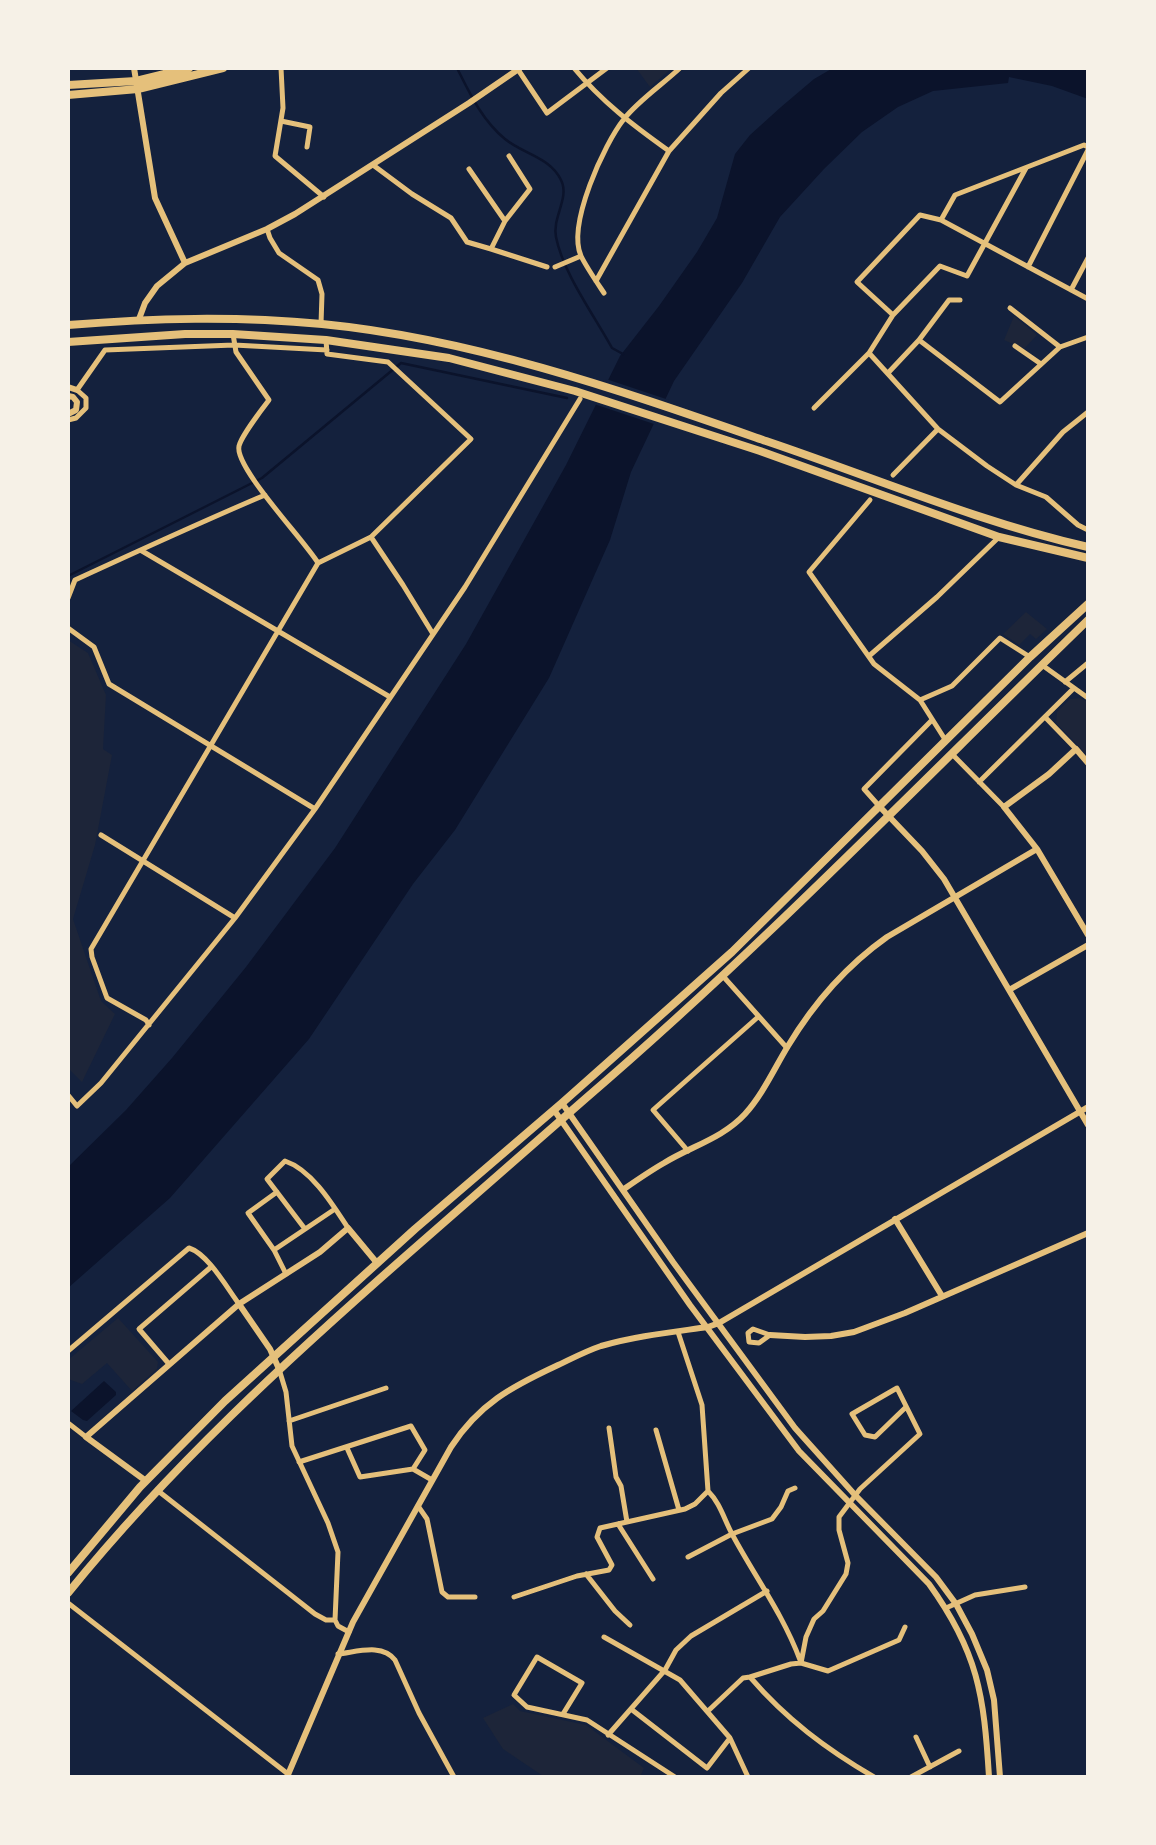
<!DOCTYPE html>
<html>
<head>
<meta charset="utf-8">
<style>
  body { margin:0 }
  #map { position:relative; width:1156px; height:1845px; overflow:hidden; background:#14213d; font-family:"Source Sans 3",sans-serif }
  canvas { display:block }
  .frame { position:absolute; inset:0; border:70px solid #f6f1e7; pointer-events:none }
</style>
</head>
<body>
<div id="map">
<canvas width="1156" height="1845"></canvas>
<div class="frame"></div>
</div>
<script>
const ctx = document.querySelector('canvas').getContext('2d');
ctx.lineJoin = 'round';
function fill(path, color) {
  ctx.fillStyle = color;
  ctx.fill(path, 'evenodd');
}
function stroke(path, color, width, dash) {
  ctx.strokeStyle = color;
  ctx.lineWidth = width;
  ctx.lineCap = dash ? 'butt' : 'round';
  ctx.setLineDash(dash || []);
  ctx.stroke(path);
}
fill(new Path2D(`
  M 636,68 L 672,68 L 650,87 Z
  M 1014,316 L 1037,335 L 1024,349 L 1004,340 Z
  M 1026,612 L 1047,629 L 1036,639 L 1030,634 L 1019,645 L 1003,634 Z
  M 68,640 L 88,653 L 106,695 L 103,749 L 112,755 L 95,845 L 73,919 L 101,1001 L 115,1014 L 82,1082 L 68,1068 Z
  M 1081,698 L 1088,702 L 1088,756 L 1056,723 L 1057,712 L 1070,699 Z
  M 118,1318 L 158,1362 L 157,1369 L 132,1391 L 107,1363 L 82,1384 L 68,1379 L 68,1360 Z
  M 513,1704 L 520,1711 L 586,1725 L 644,1768 L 640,1777 L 543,1776 L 503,1749 L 483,1718 Z`), '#1d2539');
fill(new Path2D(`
  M 833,68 L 1088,68 L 1088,99 L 1052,86 L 1009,77 L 1008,83 L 933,91 L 898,107 L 862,132 L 824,169 L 780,217 L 742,283 L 674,381 L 631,472 L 610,540 L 549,678 L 455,830 L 413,884 L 309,1039 L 170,1198 L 68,1288 L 68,1167 L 126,1110 L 172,1058 L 246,967 L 335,848 L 466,644 L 566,465 L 620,356 L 659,306 L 697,252 L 717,218 L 735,154 L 750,135 L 781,107 L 814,79 Z
  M 104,1381 L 116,1392 L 116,1395 L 87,1421 L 83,1420 L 71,1411 Z`), '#0b132b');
fill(new Path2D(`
  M 606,379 L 669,400 L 657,425 L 594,404 Z`), '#14213d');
stroke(new Path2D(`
  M 457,68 C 470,94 482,120 505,139 C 523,154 550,157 561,180 C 570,198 552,217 556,237 C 563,273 594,315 612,348 L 623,354
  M 68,576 L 262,478 L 401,363 L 567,398`), '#0b132b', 2.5);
stroke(new Path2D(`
  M 281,68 L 283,108 L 275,156 L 324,197
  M 517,68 L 547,113 L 607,68
  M 574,68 C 602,102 634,126 669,151
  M 281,121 L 310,127 L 307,147
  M 1088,147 L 1084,145 L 955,195 L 941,220 L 1088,299
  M 373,165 L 412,194 L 451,218 L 467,242 L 491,249 L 505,221 L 530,189 L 509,156
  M 1026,168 L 967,276 L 940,266 L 893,315 L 869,353 L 938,429 L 987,466 L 1016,485 L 1046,497 L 1078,525 L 1088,530
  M 469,169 L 505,221
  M 267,229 L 270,238 L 279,253 L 318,280 L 322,294 L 321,324
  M 491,249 L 547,267
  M 555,267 L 581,256
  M 1028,267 L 1088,150
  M 596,281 L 669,151 L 721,93 L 749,68
  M 1071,290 L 1088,258
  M 604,293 C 596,281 587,268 581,256 C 567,225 604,144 624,119 C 638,101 663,84 680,68
  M 1010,308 L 1060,347
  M 893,315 L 857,282 L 920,215 L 941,220
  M 919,340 L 949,300 L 960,300
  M 1015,346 L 1041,364
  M 888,373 L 919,340 L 1000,402 L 1060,347 L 1088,337
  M 814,408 L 869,353
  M 68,420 L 76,418 L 86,408 L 86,398 L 77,390 L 105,350 L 234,345 L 327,350
  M 893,475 L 938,429
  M 1016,485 L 1063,432 L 1088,412
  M 870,500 L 809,572 L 874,664 L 920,700 L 946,741
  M 371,537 L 403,585 L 433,634
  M 142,551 L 390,697
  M 318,563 L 371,537 L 471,439 L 388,362 L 327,354 L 326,340
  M 68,598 L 75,580 C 138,551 201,522 265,495
  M 68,628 L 94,647 L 109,684 L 315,809
  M 869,656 L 937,597 L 999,537
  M 1042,665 L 1088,698
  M 1065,682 L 1088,663
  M 920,700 L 952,686 L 1000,638 L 1030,657
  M 1045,717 L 1076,749
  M 952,754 L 1004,807
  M 979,782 L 1074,688
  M 880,807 L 864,789 L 932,720
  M 101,835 L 235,918
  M 722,975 L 787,1048
  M 149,1025 L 146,1020 L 107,998 L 92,957 L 91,949 L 318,563 C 305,541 234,467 239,446 C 241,437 262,409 269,400 L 236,352 L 233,334
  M 68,1095 L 77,1106 L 101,1083 L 235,918 L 315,809 L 465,587 L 580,399
  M 688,1151 L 653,1110 L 758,1017
  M 277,1192 L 248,1213 L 274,1250 L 335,1209
  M 305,1229 L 267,1179 L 285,1161 C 312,1170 333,1205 348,1228
  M 274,1250 L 286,1274
  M 753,1329 L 770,1335 L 759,1343 L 749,1342 L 748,1333 Z
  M 678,1332 L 702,1405 L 708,1491 C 720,1503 724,1519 732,1534 C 755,1577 783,1614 800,1660
  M 68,1351 L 189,1248 C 208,1254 227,1288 239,1304
  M 169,1364 L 139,1329 L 211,1267
  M 279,1369 L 286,1392 L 292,1446 L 328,1523 L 338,1552 L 335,1620 L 338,1626 L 349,1632
  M 289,1421 L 386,1388
  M 68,1423 L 86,1437
  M 609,1428 L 616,1477 L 621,1486 L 627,1522
  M 656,1430 L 679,1510
  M 347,1448 L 360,1477 L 413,1469
  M 299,1462 L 411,1426 L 425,1450 L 413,1469 L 432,1480
  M 157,1490 L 315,1614 L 326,1620 L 335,1620
  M 418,1506 L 427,1519 L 442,1592 L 448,1597 L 475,1597
  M 618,1524 L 653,1579
  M 688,1557 L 732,1534 L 772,1519 L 781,1507 L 788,1491 L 795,1488
  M 586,1574 L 615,1611 L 630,1625
  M 514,1597 L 577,1576 L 609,1570 L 612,1565 L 597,1537 L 600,1528 L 685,1509 L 695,1504 L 708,1491
  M 68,1603 L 288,1774
  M 946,1608 L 975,1595 L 1025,1587
  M 604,1637 L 680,1680 L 730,1738 L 707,1768 L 631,1709
  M 338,1654 C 357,1652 382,1643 395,1660 L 419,1713 L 454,1777
  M 801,1663 L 806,1637 L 814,1619 L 823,1611 L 846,1574 L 848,1563 L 839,1530 L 839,1517 L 860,1489 L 920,1434 L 897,1388 L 852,1414 L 865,1435 L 875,1437 L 906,1407
  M 708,1711 L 743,1678 L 750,1677
  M 563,1714 L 582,1683 L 537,1657 L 514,1695 L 527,1707 L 587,1720 L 675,1777
  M 608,1735 L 665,1670 L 676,1650 L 691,1636 L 767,1591
  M 916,1737 L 930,1767
  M 730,1738 L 748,1777
  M 874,1777 C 826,1749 786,1719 750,1677 L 791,1664 L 801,1663 L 828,1671 L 899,1640 L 905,1627
  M 911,1777 L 959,1751`), '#e5c07b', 5);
stroke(new Path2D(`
  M 134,68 L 155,198 L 185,263
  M 139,319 L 145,303 L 157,286 L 185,263 L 267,229 L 295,214 L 469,103 L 520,68
  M 68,387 L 77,390
  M 68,396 L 73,397 L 77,402 L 76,410 L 68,414
  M 1088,763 L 1076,749 L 1049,774 L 1004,807 L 1037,849 L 1088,935
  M 880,807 L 922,851 L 944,879 L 1088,1125
  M 1009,990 L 1088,945
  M 562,1103 L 673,1262 L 795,1428 L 855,1495 L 936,1577 L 956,1604 L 972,1634 L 987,1670 L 994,1700 L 1000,1777
  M 554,1110 L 690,1305 L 799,1451 L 929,1584 C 978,1652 984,1695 989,1777
  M 624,1189 C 637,1180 650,1171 664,1163 C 692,1146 723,1138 745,1114 C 763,1094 774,1069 788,1046 C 814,1003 846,966 887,937 L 1037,849
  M 895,1219 L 942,1296
  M 239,1304 L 270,1349 L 279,1369
  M 770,1335 L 805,1337 L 831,1336 L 854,1332 L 905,1313 L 1088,1233
  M 146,1481 L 86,1437 L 239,1304 L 320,1252 L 348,1228 L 377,1263
  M 287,1777 L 353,1622 L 451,1447 C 479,1404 511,1387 556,1366 C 571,1359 586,1351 601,1346 C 635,1336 673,1332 708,1327 L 719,1323 L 1088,1107`), '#e5c07b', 6);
stroke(new Path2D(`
  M 68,85 L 136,81 L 189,68
  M 68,95 L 138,89 L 223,68
  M 68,1573 L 140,1487 L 225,1401 L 415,1229 L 562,1103 L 732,952 L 1030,657 L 1088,604
  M 68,1593 C 170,1467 288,1359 409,1253 C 468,1202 526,1150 585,1099 C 761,948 922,781 1088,620`), '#e5c07b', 8);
stroke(new Path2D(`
  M 68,325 C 155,318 235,316 322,324 C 475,339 622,391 766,441 C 873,477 978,522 1088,547
  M 68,342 L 185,334 L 233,334 L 326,340 L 449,358 L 575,391 L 760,451 L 999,537 L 1088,558`), '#e5c07b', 8);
</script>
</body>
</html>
